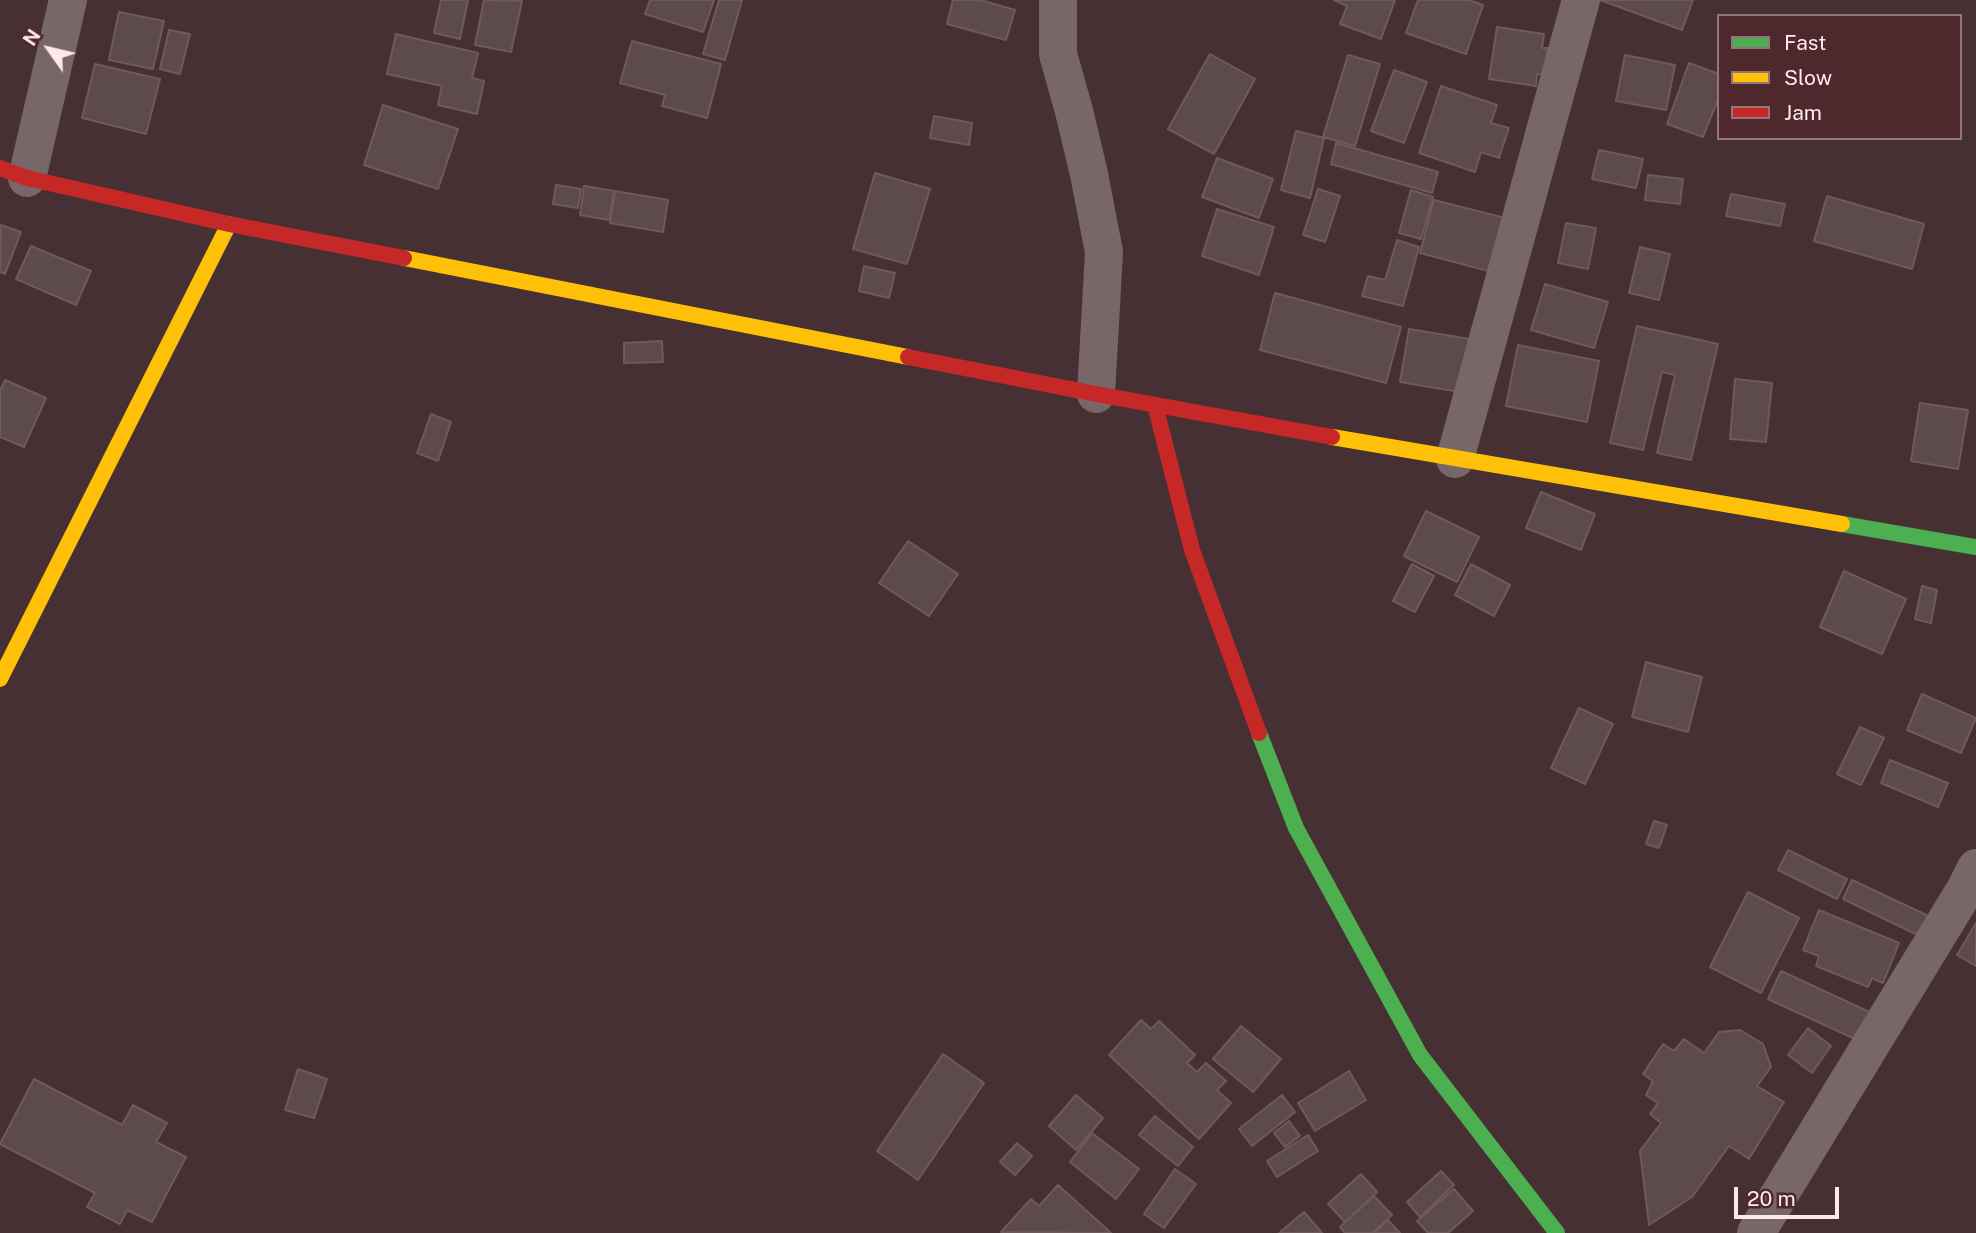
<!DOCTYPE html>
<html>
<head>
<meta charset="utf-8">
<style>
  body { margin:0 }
  #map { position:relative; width:1976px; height:1233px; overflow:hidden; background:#463033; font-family:"Public Sans",sans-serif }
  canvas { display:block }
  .legend { position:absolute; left:1717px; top:14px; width:245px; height:126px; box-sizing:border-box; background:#4e282d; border:2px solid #947579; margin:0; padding:9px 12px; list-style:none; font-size:21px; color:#fee9ea }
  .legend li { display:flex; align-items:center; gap:14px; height:35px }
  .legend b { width:35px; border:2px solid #947579 }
  .north { position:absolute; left:14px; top:14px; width:70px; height:70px; -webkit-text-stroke:5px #4e282d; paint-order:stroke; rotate:304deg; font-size:19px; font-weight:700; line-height:28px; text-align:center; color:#fee9ea }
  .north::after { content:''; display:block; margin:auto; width:24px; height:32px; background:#fee9ea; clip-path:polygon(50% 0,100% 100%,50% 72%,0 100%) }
  .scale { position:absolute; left:1734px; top:1187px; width:105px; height:32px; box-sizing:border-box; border:4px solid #fee9ea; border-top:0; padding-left:9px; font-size:21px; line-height:24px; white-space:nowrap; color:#fee9ea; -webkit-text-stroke:5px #4e282d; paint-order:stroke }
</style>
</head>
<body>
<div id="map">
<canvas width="1976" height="1233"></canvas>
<ul class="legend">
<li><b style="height:9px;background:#4caf50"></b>Fast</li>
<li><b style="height:9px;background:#ffc107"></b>Slow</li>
<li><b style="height:9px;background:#c62828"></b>Jam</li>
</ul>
<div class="north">N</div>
<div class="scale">20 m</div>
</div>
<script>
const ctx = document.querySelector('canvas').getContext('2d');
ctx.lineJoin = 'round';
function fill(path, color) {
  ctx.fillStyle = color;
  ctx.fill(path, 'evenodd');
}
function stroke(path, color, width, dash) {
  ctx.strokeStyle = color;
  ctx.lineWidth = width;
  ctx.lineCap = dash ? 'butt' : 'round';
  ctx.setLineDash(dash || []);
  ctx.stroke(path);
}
const building = new Path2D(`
  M 441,0 L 468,0 L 460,39 L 434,33 Z
  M 484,0 L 522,1 L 511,52 L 475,45 Z
  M 650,0 L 714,0 L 703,32 L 645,14 Z
  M 719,0 L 742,0 L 725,60 L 703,54 Z
  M 953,0 L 980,0 L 1015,10 L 1006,40 L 947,24 Z
  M 1334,0 L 1395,0 L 1381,39 L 1340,24 L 1347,6 Z
  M 1418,0 L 1469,0 L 1483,5 L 1466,54 L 1406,33 Z
  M 1600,0 L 1693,0 L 1682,30 Z
  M 119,12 L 164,21 L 153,69 L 109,60 Z
  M 1497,27 L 1544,34 L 1542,48 L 1548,48 L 1543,75 L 1537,74 L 1536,86 L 1489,79 Z
  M 169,30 L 190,34 L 180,74 L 160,69 Z
  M 396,34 L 478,53 L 472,78 L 484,81 L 477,114 L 438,105 L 442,86 L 387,74 Z
  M 632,41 L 721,64 L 707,118 L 662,106 L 665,95 L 620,83 Z
  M 1210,54 L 1255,79 L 1214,154 L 1168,129 Z
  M 1348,55 L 1380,64 L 1355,146 L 1323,137 Z
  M 1625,55 L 1675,65 L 1666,110 L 1616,101 Z
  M 1689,63 L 1719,74 L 1719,97 L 1703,137 L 1667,124 Z
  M 95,64 L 160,79 L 146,134 L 82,118 Z
  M 1394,70 L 1427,82 L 1404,143 L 1371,131 Z
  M 1441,86 L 1497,105 L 1491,123 L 1509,128 L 1499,158 L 1481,152 L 1475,172 L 1419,153 Z
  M 383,105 L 458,129 L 438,189 L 364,165 Z
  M 934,116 L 972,123 L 969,145 L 930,138 Z
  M 1296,131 L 1324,138 L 1310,198 L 1281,190 Z
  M 1336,143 L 1438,172 L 1432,193 L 1331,164 Z
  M 1599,150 L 1643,159 L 1636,188 L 1592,179 Z
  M 1217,158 L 1273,179 L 1259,218 L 1202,197 Z
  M 875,173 L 930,189 L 907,264 L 853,249 Z
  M 1648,175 L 1683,179 L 1680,204 L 1645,200 Z
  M 556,185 L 581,189 L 578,208 L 553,204 Z
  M 584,186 L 614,191 L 609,220 L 580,215 Z
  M 1318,189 L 1340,196 L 1325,242 L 1303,235 Z
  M 1411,190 L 1433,197 L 1421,239 L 1399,233 Z
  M 615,191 L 668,200 L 663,232 L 610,223 Z
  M 1731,194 L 1785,204 L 1780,226 L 1726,216 Z
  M 1827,196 L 1924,224 L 1912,269 L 1814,241 Z
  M 1434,200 L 1509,219 L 1496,273 L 1420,253 Z
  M 1217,209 L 1274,227 L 1259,275 L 1202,256 Z
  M 1566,223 L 1596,228 L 1588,269 L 1558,263 Z
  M 1,225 L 21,232 L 5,274 L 0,272 Z
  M 1397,240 L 1419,247 L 1403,306 L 1362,296 L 1368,276 L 1385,280 Z
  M 31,246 L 91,271 L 76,305 L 16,279 Z
  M 1640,247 L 1670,254 L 1659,300 L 1629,293 Z
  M 864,266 L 895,273 L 889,298 L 859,291 Z
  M 1545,284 L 1608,302 L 1594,348 L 1531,330 Z
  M 1275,293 L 1401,327 L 1386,383 L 1260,350 Z
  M 1637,326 L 1718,344 L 1691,460 L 1657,453 L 1675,375 L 1662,372 L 1643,450 L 1610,443 Z
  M 1409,329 L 1482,341 L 1472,394 L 1400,382 Z
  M 662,341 L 663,362 L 624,363 L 624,343 Z
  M 1518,345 L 1599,361 L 1587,422 L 1506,406 Z
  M 1735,379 L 1772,383 L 1766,442 L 1730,439 Z
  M 5,380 L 46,398 L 24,447 L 0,437 L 0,391 Z
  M 1920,403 L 1968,410 L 1958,469 L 1911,461 Z
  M 431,414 L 451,422 L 438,461 L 417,453 Z
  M 1541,492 L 1595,514 L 1581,550 L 1526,528 Z
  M 1426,511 L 1479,537 L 1457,582 L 1404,556 Z
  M 908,541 L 958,574 L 929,616 L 879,583 Z
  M 1412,564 L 1434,576 L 1415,612 L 1393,601 Z
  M 1471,564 L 1510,585 L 1494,616 L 1455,595 Z
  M 1844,571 L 1906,599 L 1882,654 L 1820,627 Z
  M 1922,586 L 1937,590 L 1931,623 L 1915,619 Z
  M 1646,662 L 1702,677 L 1688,732 L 1632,717 Z
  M 1922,694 L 1976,718 L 1961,753 L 1907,730 Z
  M 1579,708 L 1613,724 L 1585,784 L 1551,768 Z
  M 1860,727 L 1884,738 L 1861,785 L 1837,774 Z
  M 1890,760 L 1948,783 L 1938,807 L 1881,783 Z
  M 1654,821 L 1667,825 L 1659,848 L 1646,844 Z
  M 1788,850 L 1847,879 L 1837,899 L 1778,870 Z
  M 1852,880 L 1935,919 L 1926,939 L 1843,899 Z
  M 1748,892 L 1799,918 L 1761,993 L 1710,967 Z
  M 1819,910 L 1899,943 L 1883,983 L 1872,978 L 1868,987 L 1816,966 L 1819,956 L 1803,950 Z
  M 1976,923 L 1976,966 L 1957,955 Z
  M 1781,971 L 1878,1016 L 1866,1044 L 1768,999 Z
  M 1141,1020 L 1151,1029 L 1159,1021 L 1195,1055 L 1187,1063 L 1197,1072 L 1206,1063 L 1226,1081 L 1217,1090 L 1231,1103 L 1199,1139 L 1109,1055 Z
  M 1241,1026 L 1281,1059 L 1253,1092 L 1213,1059 Z
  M 1808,1028 L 1831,1046 L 1812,1073 L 1788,1055 Z
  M 1740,1030 L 1763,1044 L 1771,1067 L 1757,1086 L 1784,1102 L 1749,1159 L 1729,1146 L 1692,1197 L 1649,1225 L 1640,1151 L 1661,1123 L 1650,1114 L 1658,1103 L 1646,1095 L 1653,1081 L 1643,1074 L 1663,1044 L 1674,1051 L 1684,1039 L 1704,1053 L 1719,1032 Z
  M 943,1054 L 984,1083 L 918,1180 L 877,1151 Z
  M 298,1069 L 327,1079 L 314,1118 L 285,1110 Z
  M 1349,1071 L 1366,1100 L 1315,1131 L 1298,1103 Z
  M 34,1079 L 122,1125 L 133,1105 L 167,1123 L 156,1142 L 186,1157 L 152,1222 L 127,1210 L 120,1224 L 87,1207 L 95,1193 L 0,1144 Z
  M 1076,1095 L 1103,1118 L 1076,1150 L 1049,1126 Z
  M 1282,1095 L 1295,1112 L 1252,1146 L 1239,1129 Z
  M 1155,1116 L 1193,1147 L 1178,1166 L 1139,1135 Z
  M 1289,1121 L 1300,1136 L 1285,1147 L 1274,1133 Z
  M 1092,1133 L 1139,1169 L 1116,1199 L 1070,1162 Z
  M 1308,1135 L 1318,1151 L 1277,1177 L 1267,1161 Z
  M 1017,1143 L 1032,1156 L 1015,1175 L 1000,1162 Z
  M 1175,1169 L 1196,1184 L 1164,1228 L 1144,1214 Z
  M 1441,1171 L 1454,1185 L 1420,1217 L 1407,1202 Z
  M 1361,1174 L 1377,1192 L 1345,1222 L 1328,1204 Z
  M 1058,1185 L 1111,1233 L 1001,1232 L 1031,1199 L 1039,1206 Z
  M 1454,1189 L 1473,1211 L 1448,1233 L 1428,1233 L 1417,1221 Z
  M 1374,1196 L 1392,1215 L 1372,1233 L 1345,1233 L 1340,1227 Z
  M 1304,1212 L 1322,1233 L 1279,1233 Z
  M 1388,1220 L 1400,1233 L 1374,1233 Z`);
fill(building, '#5c4a4c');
stroke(building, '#6e5a5d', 2);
stroke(new Path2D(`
  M 1058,0 L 1058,54 L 1074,111 L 1089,174 L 1104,252 L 1096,394
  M 27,178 L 68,0
  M 1455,459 L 1581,0
  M 1756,1233 L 1965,890 L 1976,868`), '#786769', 38);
stroke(new Path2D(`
  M 1842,524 L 1976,547
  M 1259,733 L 1296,828 L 1420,1055 L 1557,1233`), '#4caf50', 16);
stroke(new Path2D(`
  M 404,258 L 908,357
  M 1332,437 L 1842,524
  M 0,679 L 229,224`), '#ffc107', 16);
stroke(new Path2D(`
  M 0,168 L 27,178 L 229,224 L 404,258
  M 908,357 L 1096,394 L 1332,437
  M 1155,405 L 1192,550 L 1259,733`), '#c62828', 16);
</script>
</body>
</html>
